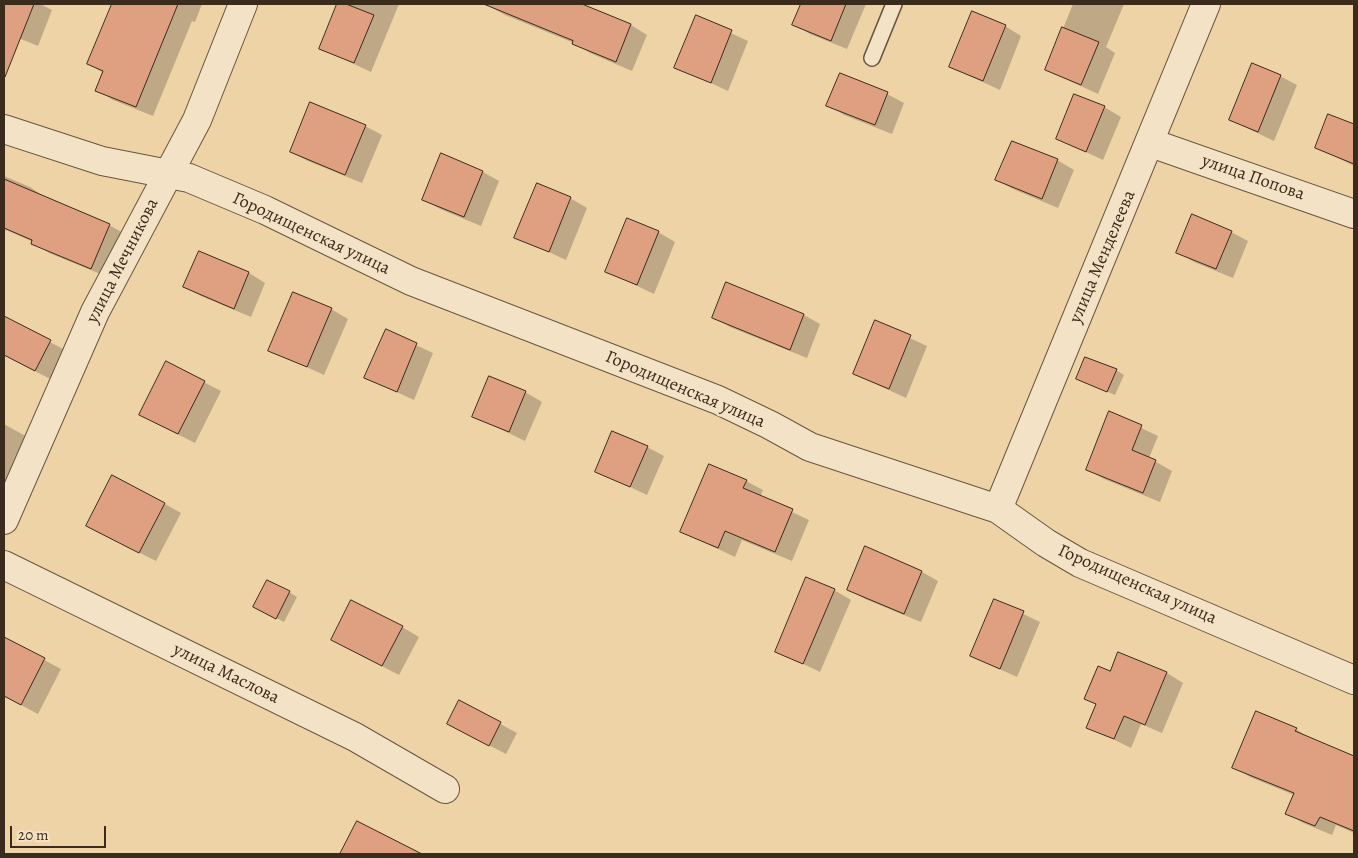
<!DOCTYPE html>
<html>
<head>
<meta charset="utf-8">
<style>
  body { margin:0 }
  #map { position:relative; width:1358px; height:858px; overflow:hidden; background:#eed3a7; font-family:Alegreya,serif }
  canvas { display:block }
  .frame { position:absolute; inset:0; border:5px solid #3b2b1c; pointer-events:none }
  .scale { position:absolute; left:10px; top:826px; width:96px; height:22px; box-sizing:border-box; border:2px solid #3b2b1c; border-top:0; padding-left:6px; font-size:15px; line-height:18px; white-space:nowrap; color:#3b2b1c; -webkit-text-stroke:4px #f4e2c6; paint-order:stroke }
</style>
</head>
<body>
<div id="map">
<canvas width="1358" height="858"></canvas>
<div class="frame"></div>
<div class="scale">20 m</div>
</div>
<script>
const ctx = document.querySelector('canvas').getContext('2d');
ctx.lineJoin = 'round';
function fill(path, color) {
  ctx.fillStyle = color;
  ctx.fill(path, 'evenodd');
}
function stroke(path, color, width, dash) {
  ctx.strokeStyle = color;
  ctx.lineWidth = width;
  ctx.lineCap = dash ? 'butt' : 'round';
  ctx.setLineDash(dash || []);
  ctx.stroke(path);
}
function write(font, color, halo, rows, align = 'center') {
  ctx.font = font + ' Alegreya,serif';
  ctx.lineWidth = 5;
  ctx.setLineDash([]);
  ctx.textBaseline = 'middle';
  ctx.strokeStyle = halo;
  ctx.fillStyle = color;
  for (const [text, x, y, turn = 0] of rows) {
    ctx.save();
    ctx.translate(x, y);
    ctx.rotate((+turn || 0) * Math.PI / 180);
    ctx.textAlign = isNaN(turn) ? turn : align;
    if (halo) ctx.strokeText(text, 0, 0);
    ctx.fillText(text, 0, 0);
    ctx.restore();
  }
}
fill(new Path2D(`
  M 4,4 L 40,4 L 52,10 L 38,46 L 4,32 Z
  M 113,4 L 202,4 L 195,22 L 192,21 L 153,116 L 113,100 L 97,90 L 104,73 L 88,64 Z
  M 338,4 L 399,4 L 371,72 L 320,48 Z
  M 490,4 L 578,4 L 631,25 L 647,35 L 632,71 L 590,53 L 574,43 L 505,15 L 489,6 Z
  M 802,4 L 866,4 L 847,49 L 810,34 L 794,24 Z
  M 1073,4 L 1124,4 L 1106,47 L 1115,53 L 1098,94 L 1046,70 Z
  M 696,17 L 748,41 L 728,91 L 676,67 Z
  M 1005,26 L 1021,36 L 1000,90 L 950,67 Z
  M 1280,76 L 1297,85 L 1274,141 L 1230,120 Z
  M 887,94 L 904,103 L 892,134 L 844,115 L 828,105 Z
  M 1104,107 L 1121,117 L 1103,160 L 1058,139 Z
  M 1329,115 L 1354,126 L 1354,166 L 1316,147 Z
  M 365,126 L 382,135 L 362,183 L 308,161 L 291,152 Z
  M 441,155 L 483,172 L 499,181 L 481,226 L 440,209 L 423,199 Z
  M 1057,160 L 1074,170 L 1058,208 L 1013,189 L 997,180 Z
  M 4,176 L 30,187 L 46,198 L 109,225 L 125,234 L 108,277 L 49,253 L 33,242 L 4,229 Z
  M 570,198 L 587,208 L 566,260 L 516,237 Z
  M 658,232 L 675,242 L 654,294 L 606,271 Z
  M 1231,232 L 1248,241 L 1233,278 L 1194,262 L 1177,252 Z
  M 200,253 L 249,273 L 265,283 L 251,317 L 201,296 L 185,287 Z
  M 727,283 L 804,315 L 820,324 L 807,358 L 730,327 L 713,317 Z
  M 331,309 L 348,319 L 324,375 L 269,350 Z
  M 4,318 L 67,351 L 52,380 L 4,355 Z
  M 875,322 L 927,346 L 906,398 L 854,374 Z
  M 386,331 L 433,353 L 414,400 L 366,378 Z
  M 167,363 L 221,391 L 195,443 L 157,424 Z
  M 1116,370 L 1124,375 L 1115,395 L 1077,378 Z
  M 525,392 L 542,402 L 525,441 L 474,416 Z
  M 1110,413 L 1158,436 L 1149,458 L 1172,471 L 1160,502 L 1104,479 L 1087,469 Z
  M 4,424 L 29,438 L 4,486 Z
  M 647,447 L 664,456 L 647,495 L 596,471 Z
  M 746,481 L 763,490 L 760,497 L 809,520 L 792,561 L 742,540 L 735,557 L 682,532 Z
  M 165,504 L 181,513 L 156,561 L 104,535 Z
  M 866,548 L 922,572 L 938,581 L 921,622 L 865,599 L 848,589 Z
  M 834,590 L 851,600 L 820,672 L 776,651 Z
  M 289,592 L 297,597 L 284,622 L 263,611 Z
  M 994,600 L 1040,622 L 1017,677 L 971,656 Z
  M 402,627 L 419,637 L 399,675 L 349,649 Z
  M 7,640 L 61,669 L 38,714 L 4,696 L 4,646 Z
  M 1119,654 L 1167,673 L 1183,683 L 1162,733 L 1141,724 L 1131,748 L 1088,727 L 1097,705 L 1086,699 L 1111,672 Z
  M 460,702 L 517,733 L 506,754 L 465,733 Z
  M 1296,729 L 1312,740 L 1354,758 L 1354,833 L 1336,825 L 1332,835 L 1303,823 L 1287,813 L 1294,795 L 1250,777 L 1234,767 Z
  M 358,822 L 419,854 L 341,854 Z`), '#0003');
const building = new Path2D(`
  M 4,4 L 34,4 L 5,77 L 4,77 Z
  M 112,4 L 178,4 L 136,107 L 95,91 L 103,71 L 87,64 Z
  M 337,4 L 346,4 L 374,15 L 354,63 L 319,49 Z
  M 484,4 L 582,4 L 631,24 L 616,62 L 572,44 L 573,41 Z
  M 801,4 L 846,4 L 831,41 L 792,25 Z
  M 972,11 L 1006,25 L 983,81 L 949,67 Z
  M 696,15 L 732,30 L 711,83 L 674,68 Z
  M 1062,27 L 1099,42 L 1081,85 L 1045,70 Z
  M 1252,63 L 1281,75 L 1258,132 L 1229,120 Z
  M 840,73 L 888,92 L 875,125 L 826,106 Z
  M 1074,94 L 1105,106 L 1086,152 L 1056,139 Z
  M 310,102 L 366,125 L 345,175 L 290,152 Z
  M 1328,114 L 1354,124 L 1354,164 L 1315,148 Z
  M 1012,141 L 1058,159 L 1042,199 L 995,180 Z
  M 441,153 L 483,171 L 464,217 L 422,200 Z
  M 4,179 L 110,224 L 91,269 L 31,244 L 32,240 L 4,228 Z
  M 537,183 L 571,197 L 549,252 L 514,238 Z
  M 1192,214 L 1232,231 L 1216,269 L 1176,253 Z
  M 627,218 L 659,231 L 637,285 L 605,272 Z
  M 199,251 L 249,272 L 234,309 L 183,287 Z
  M 726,282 L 804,314 L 790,350 L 712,318 Z
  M 293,292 L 332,308 L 307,367 L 268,351 Z
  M 4,316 L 51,340 L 35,371 L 4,355 Z
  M 875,320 L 911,335 L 889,389 L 853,374 Z
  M 386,329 L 417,343 L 397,392 L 364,378 Z
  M 1085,357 L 1117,369 L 1107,392 L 1076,379 Z
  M 166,361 L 205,381 L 178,434 L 139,415 Z
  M 489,376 L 526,391 L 509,432 L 472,417 Z
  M 1109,411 L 1142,425 L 1132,450 L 1156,460 L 1143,493 L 1086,470 Z
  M 612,431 L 648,446 L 630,487 L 595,472 Z
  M 709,464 L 747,480 L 743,488 L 793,509 L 775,552 L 725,531 L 718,548 L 680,532 Z
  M 112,475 L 165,503 L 139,553 L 86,526 Z
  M 865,546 L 922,571 L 904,614 L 847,590 Z
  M 806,577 L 835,589 L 803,664 L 775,652 Z
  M 267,580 L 290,591 L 276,619 L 253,607 Z
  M 994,599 L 1024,611 L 1000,669 L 970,656 Z
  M 351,600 L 403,626 L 382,666 L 331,640 Z
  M 4,637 L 45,658 L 21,705 L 4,696 Z
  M 1118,652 L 1167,672 L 1145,725 L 1124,716 L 1114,739 L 1086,728 L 1096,704 L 1084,699 L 1098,666 L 1110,671 Z
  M 459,700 L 501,722 L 489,746 L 447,724 Z
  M 1256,711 L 1297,728 L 1295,731 L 1354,756 L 1354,831 L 1320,817 L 1315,826 L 1285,814 L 1294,793 L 1232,768 Z
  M 357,821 L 422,854 L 340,854 Z`);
fill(building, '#df9f81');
stroke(building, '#3b2b1c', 1);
const service = new Path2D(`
  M 872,58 L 894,4`);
const minor = new Path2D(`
  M 4,129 L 102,161 L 189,178 L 265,210 L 411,281 L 718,400 L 770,425 L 810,447 L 998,509 L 1046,543 L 1080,563 L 1354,680
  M 1151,143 L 1354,214
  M 998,509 L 1206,4
  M 4,520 L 95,312 L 197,120 L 243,4
  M 4,565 L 355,737 L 445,789`);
stroke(service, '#68553f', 18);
stroke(minor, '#68553f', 30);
stroke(service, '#f4e2c6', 15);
stroke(minor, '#f4e2c6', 28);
write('18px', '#3b2b1c', '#f4e2c6', [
  ["улица Попова",1253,178,19],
  ["Городищенская улица",311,234,25],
  ["улица Менделеева",1103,257,-67],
  ["улица Мечникова",123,261,-63],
  ["Городищенская улица",685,390,23],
  ["Городищенская улица",1137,585,24],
  ["улица Маслова",226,674,26]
]);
</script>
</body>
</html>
